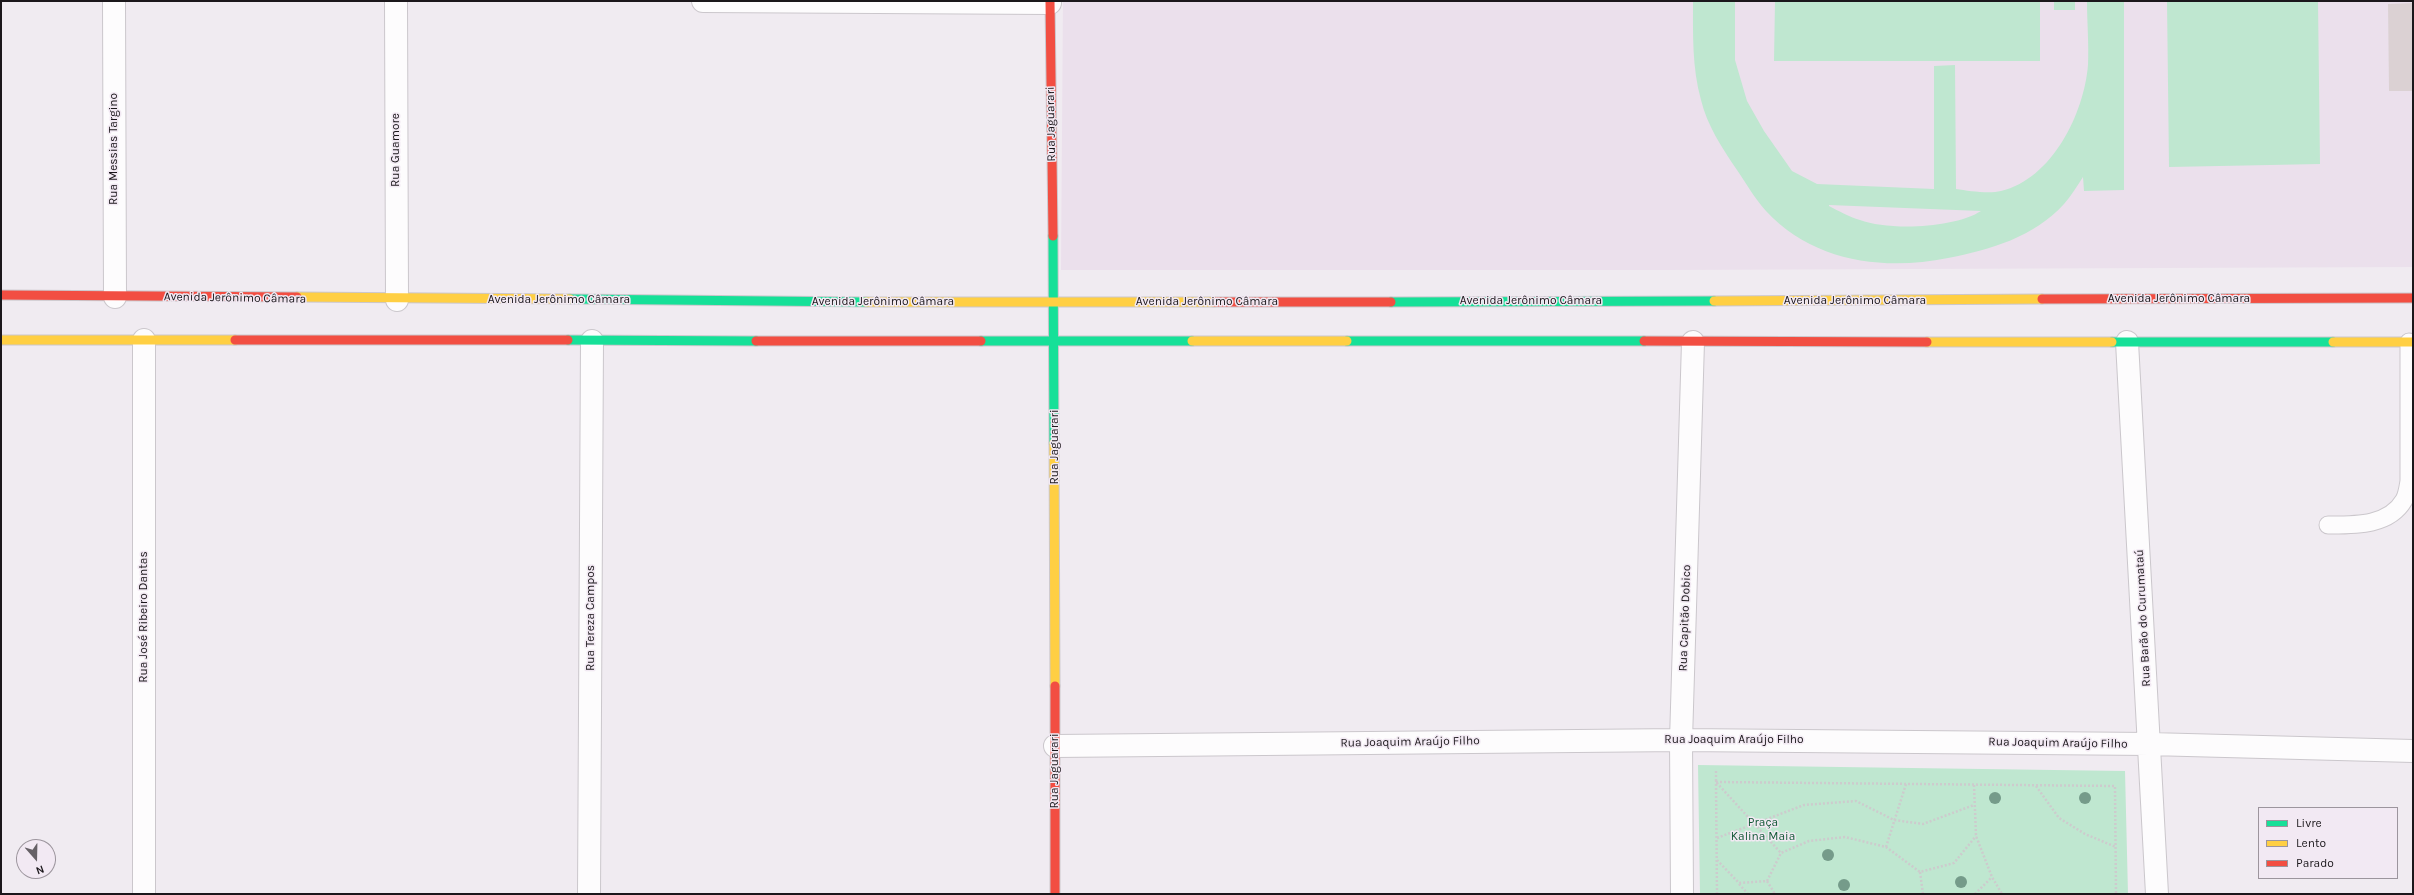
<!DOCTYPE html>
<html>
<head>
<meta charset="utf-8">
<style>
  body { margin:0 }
  #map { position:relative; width:2414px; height:895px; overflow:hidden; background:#f0ebf1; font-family:Karla,sans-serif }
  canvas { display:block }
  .frame { position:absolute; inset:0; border:2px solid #1b171b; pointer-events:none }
  .legend { position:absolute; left:2258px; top:807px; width:140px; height:72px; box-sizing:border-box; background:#f2e9f3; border:1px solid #9c959d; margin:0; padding:5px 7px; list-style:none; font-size:12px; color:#1b171b }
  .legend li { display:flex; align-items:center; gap:8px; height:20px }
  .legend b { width:20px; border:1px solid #9c959d }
  .north { position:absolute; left:16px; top:839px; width:40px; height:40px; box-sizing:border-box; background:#f2e9f3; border:1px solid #9c959d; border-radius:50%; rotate:160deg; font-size:11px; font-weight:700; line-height:16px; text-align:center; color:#1b171b }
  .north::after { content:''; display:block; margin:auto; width:14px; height:18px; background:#666166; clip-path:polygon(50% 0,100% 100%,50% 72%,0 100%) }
</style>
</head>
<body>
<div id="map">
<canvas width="2414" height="895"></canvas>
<div class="frame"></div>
<ul class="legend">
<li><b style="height:5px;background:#16e098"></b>Livre</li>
<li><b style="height:5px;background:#ffcf43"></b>Lento</li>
<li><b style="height:5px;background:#f24e42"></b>Parado</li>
</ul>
<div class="north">N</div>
</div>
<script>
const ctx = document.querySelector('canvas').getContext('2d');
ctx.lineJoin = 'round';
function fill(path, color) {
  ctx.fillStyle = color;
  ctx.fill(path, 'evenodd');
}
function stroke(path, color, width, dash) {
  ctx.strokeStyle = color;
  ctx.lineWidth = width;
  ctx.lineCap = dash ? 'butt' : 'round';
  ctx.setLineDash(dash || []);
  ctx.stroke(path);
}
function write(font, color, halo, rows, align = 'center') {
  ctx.font = font + ' Karla,sans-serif';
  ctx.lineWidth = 3;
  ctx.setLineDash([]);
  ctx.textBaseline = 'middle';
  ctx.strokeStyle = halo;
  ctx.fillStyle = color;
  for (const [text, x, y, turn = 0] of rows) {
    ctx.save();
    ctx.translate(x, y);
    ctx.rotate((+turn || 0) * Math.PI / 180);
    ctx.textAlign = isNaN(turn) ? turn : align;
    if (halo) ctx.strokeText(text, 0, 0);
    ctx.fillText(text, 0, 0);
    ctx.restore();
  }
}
fill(new Path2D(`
  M 1063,1 L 2413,1 L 2413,267 L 1667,270 L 1061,270 Z`), '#ebe0ec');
fill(new Path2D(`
  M 1693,1 L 1735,1 L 1735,60 L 1747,101 L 1764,131 L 1792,171 L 1817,184 L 1934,189 L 1934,66 L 1955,65 L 1956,189 C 1969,191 1989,194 2001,191 C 2052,179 2084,114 2088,65 C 2089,44 2087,22 2087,1 L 2124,1 L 2124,190 L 2084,191 L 2083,177 C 2077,186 2071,196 2064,204 C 2034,237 1990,250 1948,258 C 1884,271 1813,262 1766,211 C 1755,199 1746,183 1737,170 C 1722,148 1707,125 1701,100 C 1692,67 1693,35 1693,1 ZM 1829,206 L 1829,205 L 1981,211 C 1955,228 1889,231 1860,220 C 1849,217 1839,211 1829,206 Z
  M 1775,1 L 2040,1 L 2040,61 L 1774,61 Z
  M 2054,1 L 2075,1 L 2075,10 L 2054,10 Z
  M 2167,1 L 2318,1 L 2320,164 L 2169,167 Z
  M 1698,765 L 2125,771 L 2128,894 L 1700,894 Z`), '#bfe7d0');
fill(new Path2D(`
  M 2413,3 L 2413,91 L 2389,91 L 2388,4 Z`), '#dbd1d3');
const lane = new Path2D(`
  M 2328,525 C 2355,525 2389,526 2404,500 C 2407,495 2408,487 2409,481 L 2409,342`);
const street = new Path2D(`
  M 114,1 L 115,297
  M 396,1 L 397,300
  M 703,1 L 1050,3
  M 2127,342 L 2157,894
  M 1055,746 L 1681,740 L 2150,744 L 2413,751
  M 144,894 L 144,340
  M 589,894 L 592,341
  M 1682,894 L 1681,740 L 1693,342`);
const fast = new Path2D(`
  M 1053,236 L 1054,443
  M 570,299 L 866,302
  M 1391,302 L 1714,301
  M 568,340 L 756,341
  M 981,341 L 1192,341
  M 1347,341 L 1644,341
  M 2112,342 L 2333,342`);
const slow = new Path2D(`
  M 297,297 L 570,299
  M 1714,301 L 2042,299
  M 866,302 L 1214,302
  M 1,340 L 235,340
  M 1192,341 L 1347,341
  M 1927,342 L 2112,342
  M 2333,342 L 2413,342
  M 1054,443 L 1055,686`);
const jam = new Path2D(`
  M 1050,1 L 1053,236
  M 1,295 L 297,297
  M 2042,299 L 2413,298
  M 1214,302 L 1391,302
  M 235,340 L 568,340
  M 756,341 L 981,341
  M 1644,341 L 1927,342
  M 1055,686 L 1055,894`);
stroke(lane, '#cbc7cc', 19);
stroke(street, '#cbc7cc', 24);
stroke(fast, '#cbc7cc', 11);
stroke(slow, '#cbc7cc', 11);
stroke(jam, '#cbc7cc', 11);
stroke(new Path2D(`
  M 1716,771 L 1716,782 L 1781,853
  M 1974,785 L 1976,836 L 1992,877 L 2002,894
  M 2036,786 L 2059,818 L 2085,834 L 2116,847
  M 1717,838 L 1804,805 L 1856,801 L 1894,820 L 1923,824 L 1974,805
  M 1886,847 L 1906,784
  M 1717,860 L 1739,883 L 1767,881 L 1775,894
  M 1920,872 L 1923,894
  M 1767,881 L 1781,853 L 1809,841 L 1845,837 L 1886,847 L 1920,872 L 1954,863 L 1976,836
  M 1739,884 L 1748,894
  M 1717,894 L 1716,782 L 2115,786 L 2116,894
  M 1975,894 L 1992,877`), '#cdcbcd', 2.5, [2, 2]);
stroke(lane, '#fdfcfd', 17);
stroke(street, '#fdfcfd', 22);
stroke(fast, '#16e098', 9);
stroke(slow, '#ffcf43', 9);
stroke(jam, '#f24e42', 9);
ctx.fillStyle = '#759b8a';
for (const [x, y] of [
  [1995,798],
  [2085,798],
  [1828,855],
  [1961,882],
  [1844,885]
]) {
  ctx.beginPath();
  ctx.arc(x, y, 6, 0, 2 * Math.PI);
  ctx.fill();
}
write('12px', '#1b171b', '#f2e9f3', [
  ["Rua Jaguarari",1051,124,-91],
  ["Rua Messias Targino",114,149,-90],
  ["Rua Guamore",396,150,-90],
  ["Avenida Jerônimo Câmara",235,298,1],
  ["Avenida Jerônimo Câmara",2179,299],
  ["Avenida Jerônimo Câmara",559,300],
  ["Avenida Jerônimo Câmara",1531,301],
  ["Avenida Jerônimo Câmara",1855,301],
  ["Avenida Jerônimo Câmara",883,302],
  ["Avenida Jerônimo Câmara",1207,302],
  ["Rua Jaguarari",1055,447,-90],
  ["Rua José Ribeiro Dantas",144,617,-90],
  ["Rua Tereza Campos",591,618,-90],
  ["Rua Capitão Dobico",1685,618,-88],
  ["Rua Barão do Curumataú",2143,618,-93],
  ["Rua Joaquim Araújo Filho",1734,740],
  ["Rua Joaquim Araújo Filho",1410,742,-1],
  ["Rua Joaquim Araújo Filho",2058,743,1],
  ["Rua Jaguarari",1055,771,-90]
]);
write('12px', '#115936', '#f2e9f3', [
  ["Praça",1763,823],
  ["Kalina Maia",1763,837]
]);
</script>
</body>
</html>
